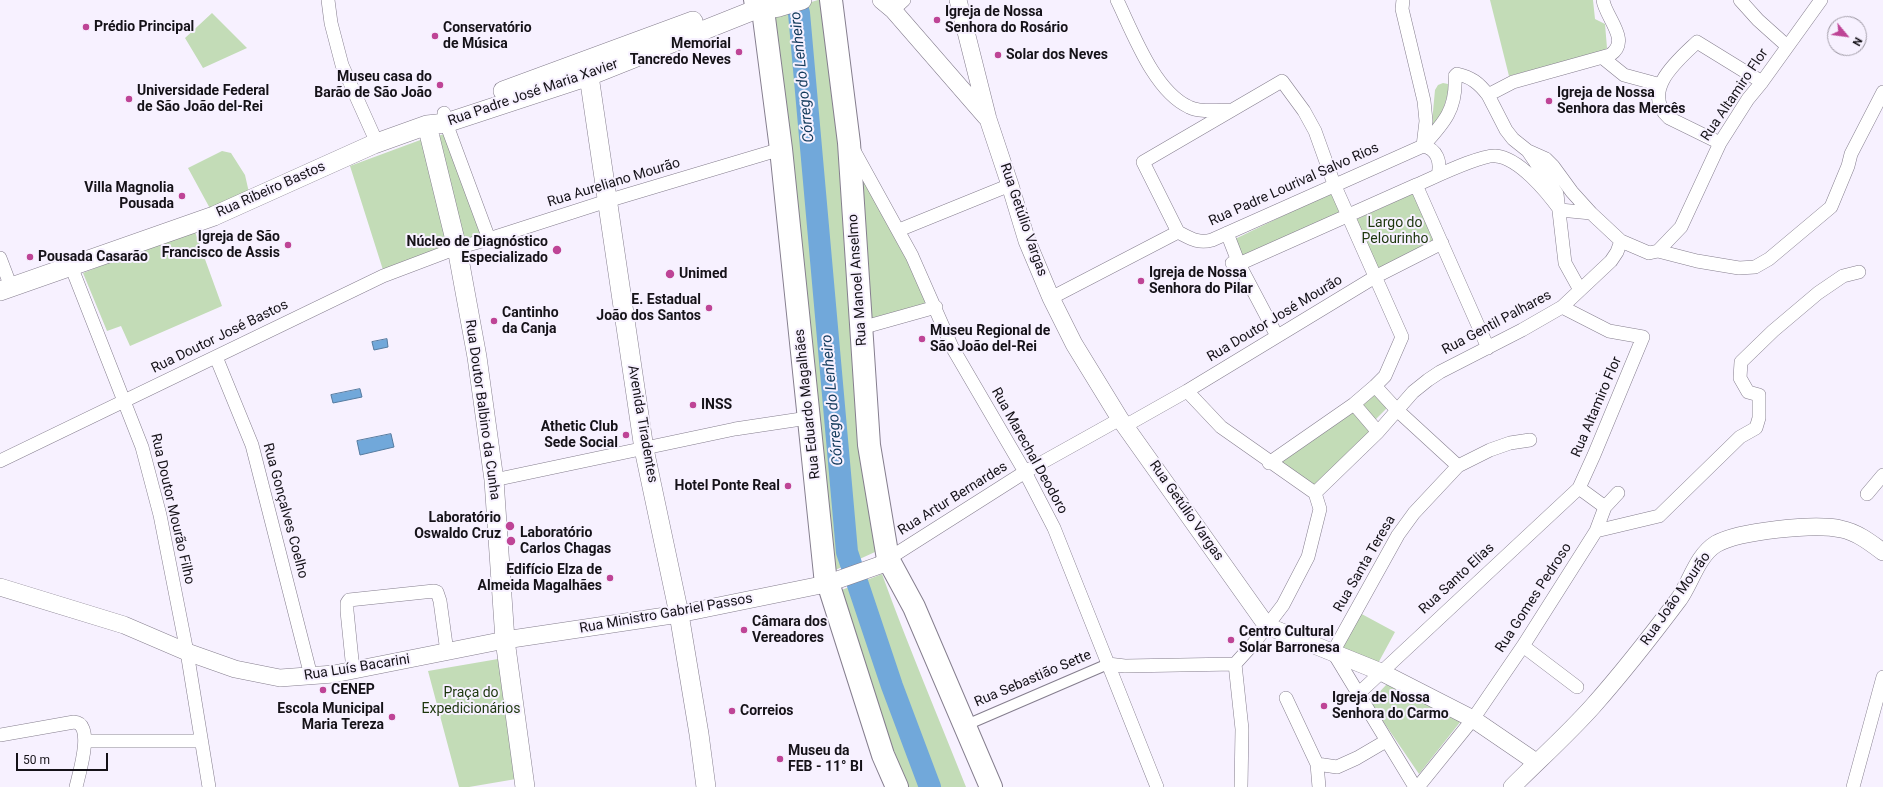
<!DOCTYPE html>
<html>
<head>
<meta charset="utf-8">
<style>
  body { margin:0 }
  #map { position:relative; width:1883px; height:787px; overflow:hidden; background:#f7f1ff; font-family:Roboto,sans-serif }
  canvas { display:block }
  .north { position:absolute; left:1827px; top:16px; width:40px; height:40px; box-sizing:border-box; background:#f7f1ff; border:1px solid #9d98a3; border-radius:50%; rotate:119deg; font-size:11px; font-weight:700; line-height:16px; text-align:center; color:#151218 }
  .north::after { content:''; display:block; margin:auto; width:14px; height:18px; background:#be4496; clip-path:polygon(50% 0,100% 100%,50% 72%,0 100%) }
  .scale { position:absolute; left:16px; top:753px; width:92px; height:18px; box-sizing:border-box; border:2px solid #151218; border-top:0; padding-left:5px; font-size:12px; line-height:14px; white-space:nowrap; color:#151218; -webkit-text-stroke:3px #f7f1ff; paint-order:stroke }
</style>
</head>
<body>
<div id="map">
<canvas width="1883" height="787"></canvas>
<div class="north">N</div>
<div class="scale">50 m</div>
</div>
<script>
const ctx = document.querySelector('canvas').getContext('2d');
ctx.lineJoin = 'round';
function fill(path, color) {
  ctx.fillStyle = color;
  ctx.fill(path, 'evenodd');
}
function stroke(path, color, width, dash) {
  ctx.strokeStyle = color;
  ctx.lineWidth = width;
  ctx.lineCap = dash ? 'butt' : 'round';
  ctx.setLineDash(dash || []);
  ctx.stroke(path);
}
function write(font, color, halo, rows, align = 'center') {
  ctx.font = font + ' Roboto,sans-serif';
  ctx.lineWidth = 4;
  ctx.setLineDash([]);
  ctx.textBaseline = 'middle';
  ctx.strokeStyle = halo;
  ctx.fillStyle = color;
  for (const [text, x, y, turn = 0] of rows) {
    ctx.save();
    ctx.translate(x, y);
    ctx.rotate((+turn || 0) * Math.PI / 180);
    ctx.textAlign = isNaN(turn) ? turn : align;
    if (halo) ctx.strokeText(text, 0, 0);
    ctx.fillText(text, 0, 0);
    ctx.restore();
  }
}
fill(new Path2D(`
  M 818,0 L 825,0 L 875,552 L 831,572 L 772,14 Z
  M 1490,0 L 1593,0 L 1595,19 L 1605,24 L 1607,48 L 1602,52 L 1509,76 Z
  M 212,13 L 247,48 L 203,68 L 185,38 Z
  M 1443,83 L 1448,84 L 1450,87 C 1445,103 1441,119 1431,133 L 1435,90 L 1438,85 Z
  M 444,134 L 483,234 L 458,242 L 435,137 Z
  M 423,139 L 450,244 L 383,270 L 350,166 Z
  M 222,151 L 231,153 L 245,175 L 250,197 L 213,214 L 188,168 Z
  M 854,159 L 932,305 L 868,322 Z
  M 1332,192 L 1342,214 L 1245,261 L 1235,239 Z
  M 1414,193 L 1436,243 L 1377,270 L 1355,220 Z
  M 194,229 L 222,306 L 130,346 L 121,326 L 107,331 L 83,273 Z
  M 1376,390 L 1390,405 L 1374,421 L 1360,406 Z
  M 1352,409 L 1373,433 L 1314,486 L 1279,463 Z
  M 882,574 C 908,646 938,716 966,787 L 903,787 L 834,593 Z
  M 1358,612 L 1395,632 L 1376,667 L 1339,647 Z
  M 498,659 L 516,779 L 469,787 L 459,787 L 428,671 Z
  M 1387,684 L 1461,721 L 1419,774 L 1370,702 Z`), '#c3dcb7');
const water = new Path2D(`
  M 387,339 L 388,347 L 374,350 L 372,342 Z
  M 360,389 L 362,397 L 333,403 L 331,395 Z
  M 391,434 L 394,447 L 360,455 L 357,441 Z`);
fill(water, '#71a8da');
stroke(water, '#557ba0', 1);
stroke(new Path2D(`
  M 794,0 L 799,13 L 847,552 L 892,686 L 930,787`), '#71a8da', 22);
const pedestrian = new Path2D(`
  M 964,726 L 1108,664`);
const minor = new Path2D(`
  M 328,0 L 331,23 L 342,65 L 377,143
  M 1117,0 C 1133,33 1154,91 1189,107 C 1201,113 1219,110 1232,110
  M 1403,0 L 1402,9 L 1424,101 L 1426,121 L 1423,146
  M 1740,0 L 1758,20 L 1787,46
  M 893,10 L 904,0
  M 1603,58 L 1624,75 L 1661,85
  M 1488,95 L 1506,130 L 1513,139 L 1528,151 L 1557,194 L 1565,263 L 1580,290
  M 444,113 L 446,123 L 489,239
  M 1720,143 L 1669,118 C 1640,91 1678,60 1697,42 L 1762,82
  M 1423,146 C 1438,149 1441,163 1438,175
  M 853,149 L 912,256 L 952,347 L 1025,472 L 1054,528 L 1157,787
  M 1528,151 L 1546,159 L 1553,166 L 1572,192 L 1591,213
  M 1416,185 L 1488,348
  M 899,230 L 1010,185
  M 1178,232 L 1143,162 L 1282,81 L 1304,111 L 1315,131 L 1334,184 L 1402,337 L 1385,376 L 1375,386 L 1354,404 L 1269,463
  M 1178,232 C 1190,238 1198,244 1212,240 L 1423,146 C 1444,123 1457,109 1455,76 L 1457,74 C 1471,77 1479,83 1488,95 L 1513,82 L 1610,55 C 1632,41 1605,17 1603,0
  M 1227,233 L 1239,264 L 1277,336
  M 1658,251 L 1681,227 L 1720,143 L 1748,99 L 1762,82 L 1821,0
  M 0,258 L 11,287
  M 1232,263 L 1239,264 C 1298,238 1356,212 1414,186 C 1431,179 1481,154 1496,156 C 1519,158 1547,192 1560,210 L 1591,213 L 1621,241 L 1649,253 L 1658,251 L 1697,261 L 1739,268 L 1755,267 L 1769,259 L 1831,207 L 1848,166 L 1851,154 L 1883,92
  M 71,266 L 142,447 L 160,515 L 187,652 L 209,787
  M 1051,298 L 1178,232
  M 1562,307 L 1609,331 L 1643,337 L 1594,455 L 1579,488
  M 861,328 L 936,307
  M 216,357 L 252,445 L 311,676
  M 1375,386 L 1397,410 L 1458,466
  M 1187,391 L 1221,427 L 1315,493
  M 1354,404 L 1378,432
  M 1125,426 L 1187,391 L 1375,277 L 1442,243
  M 0,461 L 383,276 L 457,248 L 489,239 L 607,201 L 781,149
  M 494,480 L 735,429 L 808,418
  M 1579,488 L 1605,507
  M 1315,493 L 1378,432 L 1413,392 L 1428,380 L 1440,372 L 1522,330 L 1562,307 L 1611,261 L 1617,252 L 1621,241
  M 1867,494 L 1883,475
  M 1596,531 L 1659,516 L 1740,437 L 1756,428 L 1759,418 L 1759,395 L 1748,392 L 1740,378 L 1741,362 L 1773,331 L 1818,293 L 1843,276 L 1859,272
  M 888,559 L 1025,472 L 1120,419
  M 1523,646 L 1577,687
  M 1108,664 L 1125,666 L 1235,664
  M 353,670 L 347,611 L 347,603 L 349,600 L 434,591 L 437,592 L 440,601 L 447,652
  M 1358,694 L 1579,488
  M 1286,698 L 1317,764 L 1319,787
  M 0,735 L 74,722 C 95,723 79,774 76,787
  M 85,741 L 201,741
  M 1317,764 L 1337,767 L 1357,758 L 1386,741
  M 1241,787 L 1242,729 L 1235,664 L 1254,643 L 1283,605 L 1308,557 L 1320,509 L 1315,493
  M 1415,787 L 1333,652 L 1398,535 L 1414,513 L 1458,466 L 1490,450 L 1510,443 L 1530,440
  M 1418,787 L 1473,719 L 1523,646 L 1596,531 L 1605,507 L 1618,493
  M 1853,787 L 1883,677`);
const tertiary = new Path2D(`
  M 881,0 L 893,10 L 986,117
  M 958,0 L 988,119 L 1010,185 L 1027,241 L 1051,298 L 1074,344 L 1120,419 L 1267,626 L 1381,672 L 1473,719 L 1536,762
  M 0,587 L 124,625 L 187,652 L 235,669 L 280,678 L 334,674 L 505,640 L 679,614 L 826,584 L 880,565 L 888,559
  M 1512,787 C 1539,760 1568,734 1593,706 C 1624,671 1652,635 1679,599 C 1691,582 1697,556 1716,544 C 1739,531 1815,523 1841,529 C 1857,532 1871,543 1883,552`);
const secondary = new Path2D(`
  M 585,61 L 589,76 L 644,449 L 679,614 L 699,734 L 706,787
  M 503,91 L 693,21
  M 427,125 L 457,248 L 477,357 L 494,480 L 505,640 L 525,787
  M 0,291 L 214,216 L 374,144 L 427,125 L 446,123 L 589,76 L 752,11 L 779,7 L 802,0`);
const trunk = new Path2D(`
  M 755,0 L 763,10 L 781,149 L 826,584 L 830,589 L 883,755 L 897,787
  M 831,0 L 849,143 L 869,445 L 888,559 L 914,607 L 991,787`);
stroke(pedestrian, '#857e8e', 12);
stroke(minor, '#857e8e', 14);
stroke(tertiary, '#857e8e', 18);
stroke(secondary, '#857e8e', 20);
stroke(trunk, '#857e8e', 24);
stroke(pedestrian, '#fff', 10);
stroke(minor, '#fff', 13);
stroke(tertiary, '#fff', 17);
stroke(secondary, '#fff', 19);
stroke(trunk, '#fff', 22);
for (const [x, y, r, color] of [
  [937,20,4,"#be4496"],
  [86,27,4,"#be4496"],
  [435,36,4,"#be4496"],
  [739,52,4,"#be4496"],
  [998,55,4,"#be4496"],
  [440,85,4,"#be4496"],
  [129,99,4,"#be4496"],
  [1549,101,4,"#be4496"],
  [182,196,4,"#be4496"],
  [288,245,4,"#be4496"],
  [557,250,5,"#be4496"],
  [30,257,4,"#be4496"],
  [670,274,5,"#be4496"],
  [1141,281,4,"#be4496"],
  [709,308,4,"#be4496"],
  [494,321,4,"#be4496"],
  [922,339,4,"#be4496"],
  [693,405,4,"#be4496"],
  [626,435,4,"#be4496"],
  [788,486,4,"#be4496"],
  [510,526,5,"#be4496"],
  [511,541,5,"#be4496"],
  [610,578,4,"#be4496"],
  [744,630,4,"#be4496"],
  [1231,640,4,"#be4496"],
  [323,690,4,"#be4496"],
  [1324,706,4,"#be4496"],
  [732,711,4,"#be4496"],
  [392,717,4,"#be4496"],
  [780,759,4,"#be4496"]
]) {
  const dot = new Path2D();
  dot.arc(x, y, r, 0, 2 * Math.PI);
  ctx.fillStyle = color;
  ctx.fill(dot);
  stroke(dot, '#f7f1ff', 1.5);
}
write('bold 14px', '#151218', '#f7f1ff', [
  ["Igreja de Nossa",945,12],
  ["Senhora do Rosário",945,28],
  ["Prédio Principal",94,27],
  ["Conservatório",443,28],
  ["de Música",443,44],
  ["Memorial",731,44,"right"],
  ["Tancredo Neves",731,60,"right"],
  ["Solar dos Neves",1006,55],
  ["Museu casa do",432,77,"right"],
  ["Barão de São João",432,93,"right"],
  ["Universidade Federal",137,91],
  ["de São João del-Rei",137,107],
  ["Igreja de Nossa",1557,93],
  ["Senhora das Mercês",1557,109],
  ["Villa Magnolia",174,188,"right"],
  ["Pousada",174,204,"right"],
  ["Igreja de São",280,237,"right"],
  ["Francisco de Assis",280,253,"right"],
  ["Núcleo de Diagnóstico",548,242,"right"],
  ["Especializado",548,258,"right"],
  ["Pousada Casarão",38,257],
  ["Igreja de Nossa",1149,273],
  ["Senhora do Pilar",1149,289],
  ["Unimed",679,274],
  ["E. Estadual",701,300,"right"],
  ["João dos Santos",701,316,"right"],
  ["Cantinho",502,313],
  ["da Canja",502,329],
  ["Museu Regional de",930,331],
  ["São João del-Rei",930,347],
  ["INSS",701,405],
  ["Athetic Club",618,427,"right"],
  ["Sede Social",618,443,"right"],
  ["Hotel Ponte Real",780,486,"right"],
  ["Laboratório",501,518,"right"],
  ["Oswaldo Cruz",501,534,"right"],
  ["Laboratório",520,533],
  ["Carlos Chagas",520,549],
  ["Edifício Elza de",602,570,"right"],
  ["Almeida Magalhães",602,586,"right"],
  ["Câmara dos",752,622],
  ["Vereadores",752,638],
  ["Centro Cultural",1239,632],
  ["Solar Barronesa",1239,648],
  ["CENEP",331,690],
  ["Igreja de Nossa",1332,698],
  ["Senhora do Carmo",1332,714],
  ["Escola Municipal",384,709,"right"],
  ["Maria Tereza",384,725,"right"],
  ["Correios",740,711],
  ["Museu da",788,751],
  ["FEB - 11° BI",788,767]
], 'left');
write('14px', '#151218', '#f7f1ff', [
  ["Rua Padre José Maria Xavier",533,93,-19],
  ["Rua Altamiro Flor",1735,95,-56],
  ["Rua Aureliano Mourão",614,183,-17],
  ["Rua Padre Lourival Salvo Rios",1294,185,-24],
  ["Rua Ribeiro Bastos",271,190,-24],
  ["Rua Getúlio Vargas",1023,220,71],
  ["Rua Manoel Anselmo",858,280,-94],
  ["Rua Doutor José Mourão",1275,319,-31],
  ["Rua Gentil Palhares",1497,323,-28],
  ["Rua Doutor José Bastos",220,337,-26],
  ["Rua Eduardo Magalhães",808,404,-96],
  ["Rua Altamiro Flor",1597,407,-67],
  ["Rua Doutor Balbino da Cunha",482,410,82],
  ["Avenida Tiradentes",642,424,80],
  ["Rua Marechal Deodoro",1029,451,61],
  ["Rua Artur Bernardes",953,499,-32],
  ["Rua Doutor Mourão Filho",172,509,77],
  ["Rua Gonçalves Coelho",285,511,75],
  ["Rua Getúlio Vargas",1186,511,55],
  ["Rua Santa Teresa",1365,564,-60],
  ["Rua Santo Elias",1457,579,-43],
  ["Rua Gomes Pedroso",1534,598,-57],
  ["Rua João Mourão",1676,599,-55],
  ["Rua Ministro Gabriel Passos",666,614,-10],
  ["Rua Luís Bacarini",357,668,-9],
  ["Rua Sebastião Sette",1033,679,-23]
]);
write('14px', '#1c360c', '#f7f1ff', [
  ["Largo do",1395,223],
  ["Pelourinho",1395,239],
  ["Praça do",471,693],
  ["Expedicionários",471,709]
]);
write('italic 15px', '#123a5c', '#f7f1ff', [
  ["Córrego do Lenheiro",803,77,-96],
  ["Córrego do Lenheiro",833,400,-95]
]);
</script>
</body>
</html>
